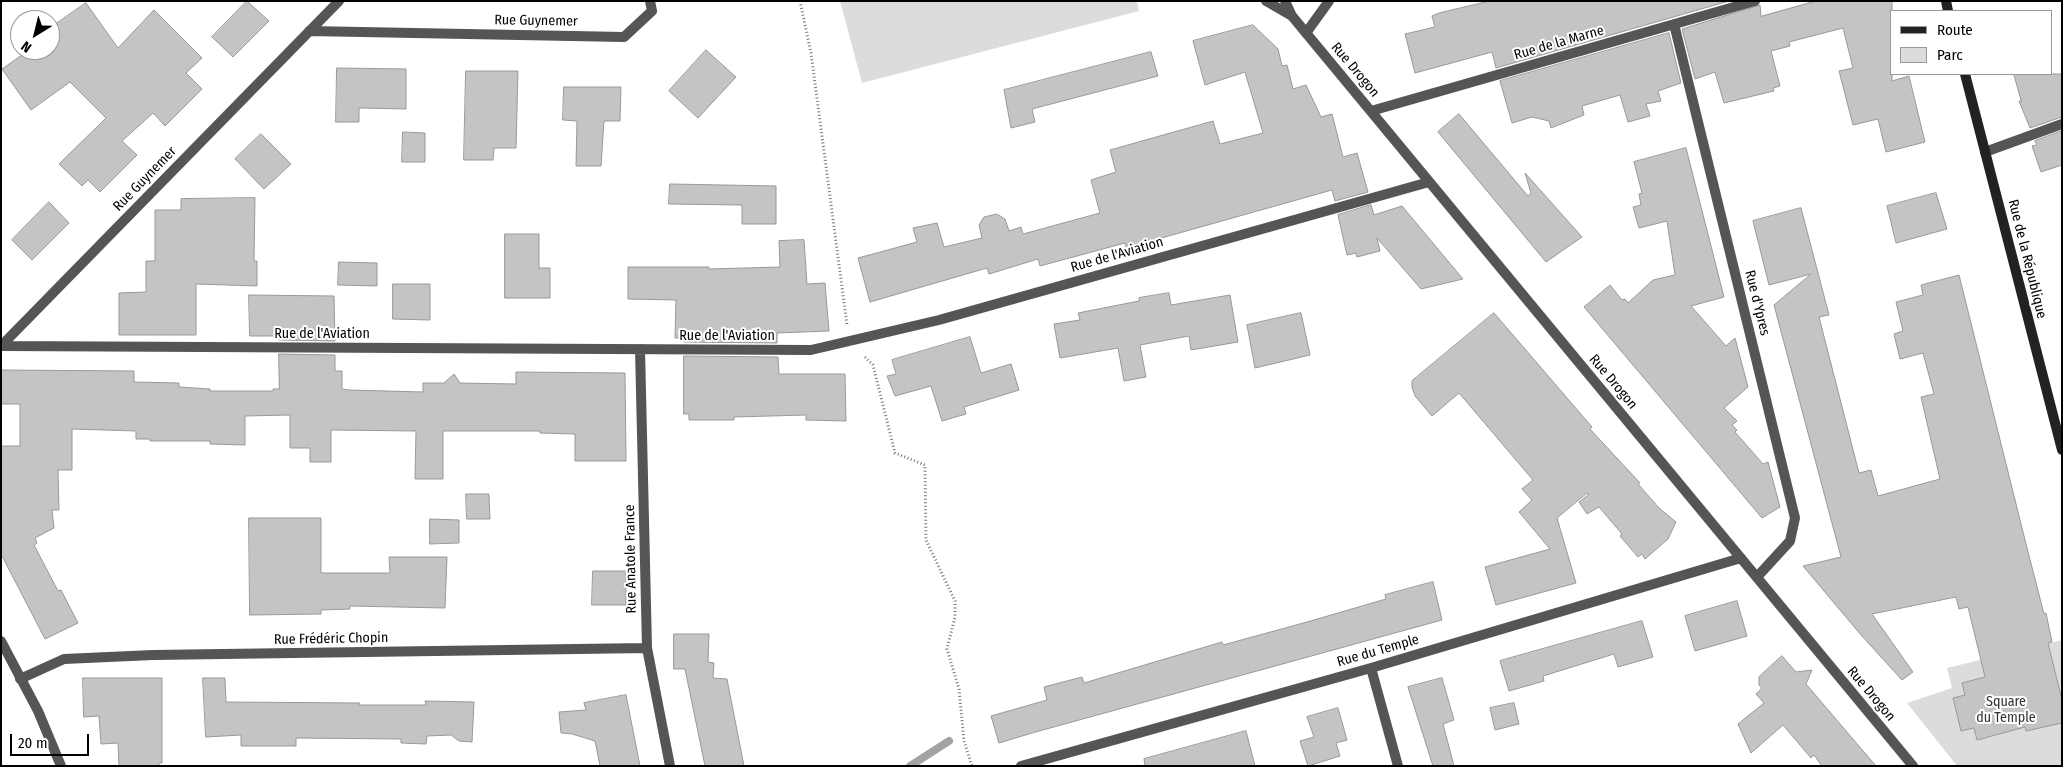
<!DOCTYPE html>
<html>
<head>
<meta charset="utf-8">
<style>
  body { margin:0 }
  #map { position:relative; width:2063px; height:767px; overflow:hidden; background:#fff; font-family:"Fira Sans Condensed",sans-serif }
  canvas { display:block }
  .frame { position:absolute; inset:0; border:2px solid #000; pointer-events:none }
  .legend { position:absolute; left:1890px; top:10px; width:162px; height:65px; box-sizing:border-box; background:#fff; border:1px solid #999; margin:0; padding:6px 9px; list-style:none; font-size:15px; color:#000 }
  .legend li { display:flex; align-items:center; gap:10px; height:25px }
  .legend b { width:25px; border:1px solid #999 }
  .north { position:absolute; left:10px; top:10px; width:50px; height:50px; box-sizing:border-box; background:#fff; border:1px solid #999; border-radius:50%; rotate:216deg; font-size:14px; font-weight:700; line-height:20px; text-align:center; color:#000 }
  .north::after { content:''; display:block; margin:auto; width:18px; height:22px; background:#000; clip-path:polygon(50% 0,100% 100%,50% 72%,0 100%) }
  .scale { position:absolute; left:10px; top:734px; width:79px; height:22px; box-sizing:border-box; border:2px solid #000; border-top:0; padding-left:6px; font-size:15px; line-height:18px; white-space:nowrap; color:#000; -webkit-text-stroke:4px #fff; paint-order:stroke }
</style>
</head>
<body>
<div id="map">
<canvas width="2063" height="767"></canvas>
<div class="frame"></div>
<ul class="legend">
<li><b style="height:6px;background:#222"></b>Route</li>
<li><b style="height:14px;background:#dcdcdc"></b>Parc</li>
</ul>
<div class="north">N</div>
<div class="scale">20 m</div>
</div>
<script>
const ctx = document.querySelector('canvas').getContext('2d');
ctx.lineJoin = 'round';
function fill(path, color) {
  ctx.fillStyle = color;
  ctx.fill(path, 'evenodd');
}
function stroke(path, color, width, dash) {
  ctx.strokeStyle = color;
  ctx.lineWidth = width;
  ctx.lineCap = dash ? 'butt' : 'round';
  ctx.setLineDash(dash || []);
  ctx.stroke(path);
}
function write(font, color, halo, rows, align = 'center') {
  ctx.font = font + ' "Fira Sans Condensed",sans-serif';
  ctx.lineWidth = 4;
  ctx.setLineDash([]);
  ctx.textBaseline = 'middle';
  ctx.strokeStyle = halo;
  ctx.fillStyle = color;
  for (const [text, x, y, turn = 0] of rows) {
    ctx.save();
    ctx.translate(x, y);
    ctx.rotate((+turn || 0) * Math.PI / 180);
    ctx.textAlign = isNaN(turn) ? turn : align;
    if (halo) ctx.strokeText(text, 0, 0);
    ctx.fillText(text, 0, 0);
    ctx.restore();
  }
}
fill(new Path2D(`
  M 840,1 L 1137,1 L 1139,11 L 862,83 Z
  M 2062,640 L 2062,766 L 1957,766 L 1907,703 L 1952,688 L 1947,668 Z`), '#dcdcdc');
stroke(new Path2D(`
  M 910,766 L 949,741`), '#a3a3a3', 8);
const building = new Path2D(`
  M 247,1 L 269,21 L 233,57 L 212,37 Z
  M 1490,1 L 1729,1 L 1496,68 L 1492,52 L 1415,73 L 1405,34 L 1435,27 L 1432,16 L 1439,13 Z
  M 1816,1 L 1892,1 L 1892,81 L 1909,76 L 1925,142 L 1886,152 L 1878,119 L 1853,125 L 1839,71 L 1853,68 L 1843,28 L 1789,42 L 1790,46 L 1771,51 L 1780,86 L 1773,88 L 1774,91 L 1724,103 L 1715,72 L 1695,79 L 1682,29 L 1760,5 L 1761,16 Z
  M 86,3 L 118,48 L 154,10 L 202,58 L 186,73 L 202,89 L 165,126 L 153,113 L 122,141 L 137,155 L 100,192 L 88,180 L 82,186 L 59,164 L 106,118 L 70,82 L 31,110 L 2,69 L 29,50 L 50,50 L 50,28 Z
  M 1253,25 L 1278,49 L 1282,66 L 1287,65 L 1293,89 L 1306,85 L 1321,117 L 1332,114 L 1343,157 L 1357,153 L 1368,192 L 1335,201 L 1332,190 L 1126,248 L 1125,243 L 1040,266 L 1038,259 L 989,274 L 987,268 L 870,302 L 858,258 L 917,242 L 913,228 L 937,223 L 944,247 L 982,238 L 979,225 L 984,217 L 997,214 L 1005,219 L 1009,231 L 1021,227 L 1023,234 L 1100,213 L 1091,180 L 1116,172 L 1110,150 L 1213,121 L 1220,144 L 1263,133 L 1245,72 L 1205,85 L 1193,41 Z
  M 1669,33 L 1681,83 L 1658,91 L 1661,101 L 1646,104 L 1650,116 L 1628,122 L 1620,95 L 1582,106 L 1584,115 L 1551,128 L 1549,121 L 1532,117 L 1512,123 L 1500,81 Z
  M 706,50 L 736,77 L 698,118 L 669,91 Z
  M 1151,52 L 1158,76 L 1032,109 L 1035,122 L 1011,128 L 1004,90 Z
  M 337,68 L 406,69 L 406,109 L 359,108 L 359,122 L 336,122 Z
  M 466,71 L 518,71 L 516,148 L 494,148 L 493,160 L 464,160 Z
  M 2014,74 L 2062,74 L 2062,117 L 2030,128 L 2019,101 L 2021,101 Z
  M 564,87 L 621,87 L 620,121 L 604,121 L 601,166 L 576,166 L 577,121 L 563,120 Z
  M 1459,114 L 1528,196 L 1531,193 L 1525,173 L 1582,237 L 1546,262 L 1438,132 Z
  M 2062,131 L 2062,165 L 2041,172 L 2032,146 L 2037,145 L 2035,141 Z
  M 403,132 L 425,133 L 425,162 L 402,162 Z
  M 261,134 L 291,164 L 264,189 L 235,159 Z
  M 1686,148 L 1724,297 L 1691,306 L 1726,346 L 1735,338 L 1748,387 L 1724,408 L 1737,421 L 1732,425 L 1737,430 L 1735,432 L 1763,464 L 1768,462 L 1780,507 L 1762,518 L 1584,307 L 1610,285 L 1622,300 L 1625,299 L 1628,303 L 1653,280 L 1675,275 L 1667,221 L 1639,228 L 1633,207 L 1641,205 L 1639,194 L 1642,193 L 1634,162 Z
  M 670,184 L 776,186 L 776,224 L 742,224 L 742,205 L 669,204 Z
  M 1936,193 L 1947,229 L 1896,243 L 1887,206 Z
  M 255,198 L 254,261 L 257,261 L 257,286 L 196,284 L 196,335 L 119,335 L 119,293 L 146,292 L 146,261 L 155,261 L 155,210 L 181,210 L 181,199 Z
  M 49,202 L 69,223 L 32,260 L 12,240 Z
  M 1371,205 L 1374,215 L 1402,206 L 1463,279 L 1421,289 L 1377,238 L 1380,251 L 1357,257 L 1356,253 L 1347,255 L 1338,215 Z
  M 1801,208 L 1829,315 L 1819,317 L 1859,473 L 1871,470 L 1878,496 L 1940,479 L 1921,397 L 1934,394 L 1923,353 L 1900,359 L 1894,334 L 1903,331 L 1896,302 L 1923,295 L 1921,285 L 1959,275 L 2025,540 L 2044,614 L 2046,613 L 2052,642 L 2048,643 L 2062,700 L 2062,723 L 2026,731 L 2025,727 L 1977,740 L 1974,728 L 1961,731 L 1953,698 L 1965,695 L 1962,683 L 1985,677 L 1968,607 L 1959,609 L 1956,597 L 1872,614 L 1913,672 L 1902,680 L 1861,635 L 1803,566 L 1841,557 L 1774,305 L 1811,274 L 1769,285 L 1753,221 Z
  M 505,234 L 539,234 L 539,268 L 550,268 L 550,298 L 505,298 Z
  M 804,240 L 807,284 L 825,283 L 829,331 L 777,333 L 777,343 L 684,342 L 684,338 L 675,338 L 676,300 L 628,299 L 628,267 L 709,267 L 709,269 L 780,267 L 779,241 Z
  M 339,262 L 377,263 L 377,286 L 338,285 Z
  M 393,284 L 430,284 L 430,320 L 393,319 Z
  M 1169,293 L 1171,305 L 1230,295 L 1238,342 L 1191,350 L 1189,336 L 1140,345 L 1146,377 L 1124,381 L 1118,348 L 1060,358 L 1054,324 L 1080,320 L 1078,313 L 1139,301 L 1139,298 Z
  M 249,295 L 334,296 L 335,341 L 279,340 L 279,336 L 250,336 Z
  M 1301,313 L 1310,355 L 1255,368 L 1247,325 Z
  M 1494,313 L 1592,427 L 1590,429 L 1640,483 L 1638,484 L 1659,508 L 1676,522 L 1668,539 L 1645,559 L 1642,554 L 1638,557 L 1620,536 L 1622,534 L 1599,507 L 1587,514 L 1579,502 L 1589,494 L 1587,493 L 1557,518 L 1576,583 L 1496,605 L 1485,567 L 1550,549 L 1519,512 L 1532,500 L 1522,489 L 1533,480 L 1459,393 L 1432,416 L 1415,396 L 1412,387 L 1412,381 Z
  M 970,337 L 981,373 L 1011,364 L 1019,390 L 964,407 L 966,414 L 942,421 L 931,386 L 895,396 L 887,376 L 896,374 L 892,360 Z
  M 279,354 L 335,355 L 335,371 L 342,371 L 342,389 L 349,390 L 423,392 L 423,383 L 444,383 L 454,374 L 460,383 L 516,384 L 516,372 L 625,373 L 626,461 L 575,461 L 575,434 L 540,433 L 540,431 L 443,431 L 443,479 L 415,479 L 416,431 L 331,430 L 331,462 L 310,462 L 310,448 L 290,448 L 290,415 L 245,416 L 245,445 L 210,444 L 210,441 L 150,441 L 150,439 L 136,439 L 136,431 L 72,429 L 72,470 L 58,470 L 59,510 L 52,510 L 54,528 L 35,538 L 37,543 L 34,545 L 58,591 L 61,590 L 78,623 L 45,639 L 1,554 L 1,446 L 20,446 L 20,404 L 1,404 L 1,370 L 134,371 L 134,382 L 179,383 L 179,387 L 210,389 L 210,391 L 273,391 L 273,389 L 279,389 Z
  M 684,356 L 778,357 L 779,374 L 845,374 L 846,421 L 806,420 L 806,415 L 734,417 L 734,420 L 689,420 L 689,414 L 684,414 Z
  M 466,494 L 489,494 L 490,519 L 467,519 Z
  M 249,518 L 321,518 L 321,573 L 390,573 L 389,557 L 447,557 L 445,608 L 350,606 L 350,609 L 321,610 L 321,614 L 250,615 Z
  M 430,519 L 459,520 L 459,543 L 430,544 Z
  M 593,571 L 626,571 L 626,605 L 592,605 Z
  M 1433,582 L 1442,620 L 1032,733 L 999,743 L 991,716 L 1047,700 L 1044,687 L 1082,677 L 1084,683 L 1222,642 L 1223,645 L 1307,622 L 1386,599 L 1385,595 Z
  M 1737,601 L 1747,636 L 1695,651 L 1685,616 Z
  M 1642,621 L 1653,657 L 1618,667 L 1614,654 L 1543,676 L 1544,681 L 1509,691 L 1500,661 Z
  M 674,634 L 709,634 L 708,662 L 714,663 L 713,678 L 727,679 L 744,766 L 705,766 L 685,669 L 674,669 Z
  M 1782,656 L 1796,672 L 1812,670 L 1806,684 L 1876,766 L 1822,766 L 1814,755 L 1811,758 L 1783,725 L 1751,753 L 1738,724 L 1764,703 L 1756,694 L 1762,688 L 1759,685 L 1759,677 Z
  M 83,678 L 162,678 L 162,763 L 159,763 L 159,766 L 119,766 L 118,743 L 101,744 L 99,716 L 84,717 Z
  M 203,678 L 225,678 L 226,702 L 360,703 L 358,705 L 426,705 L 425,701 L 474,702 L 472,742 L 459,741 L 451,735 L 427,736 L 426,744 L 401,743 L 401,739 L 296,738 L 296,746 L 241,746 L 241,735 L 206,737 Z
  M 1442,678 L 1454,720 L 1443,724 L 1454,766 L 1433,766 L 1408,687 Z
  M 626,695 L 640,766 L 600,766 L 595,741 L 572,734 L 561,733 L 559,712 L 586,710 L 584,703 Z
  M 1514,703 L 1519,724 L 1495,730 L 1490,708 Z
  M 1338,708 L 1347,740 L 1336,743 L 1340,756 L 1308,766 L 1300,741 L 1314,737 L 1307,717 Z
  M 1246,731 L 1255,766 L 1145,766 L 1144,759 Z`);
fill(building, '#c4c4c4');
stroke(building, '#999', 1);
stroke(new Path2D(`
  M 800,1 L 811,53 L 847,325
  M 865,357 L 873,365 L 895,453 L 925,465 L 926,540 L 955,601 L 955,617 L 947,649 L 959,689 L 964,741 L 972,766`), '#777', 3, [1, 2.5]);
stroke(new Path2D(`
  M 1306,33 L 1329,1
  M 1985,152 L 2062,124`), '#555', 10);
stroke(new Path2D(`
  M 1266,1 L 1292,16
  M 1285,1 L 1292,16 L 1913,766
  M 1674,24 L 1795,518 L 1790,541 L 1757,577
  M 309,31 L 624,37 L 652,11 L 650,1
  M 1371,111 L 1755,1
  M 1,346 L 811,350 L 939,320 L 1429,182
  M 1,346 L 339,1
  M 640,349 L 647,648 L 670,766
  M 1,641 L 38,711 L 61,766
  M 1371,668 L 1398,766
  M 20,679 L 64,659 L 153,655 L 647,648
  M 1021,766 L 1371,668 L 1741,558`), '#555', 10);
stroke(new Path2D(`
  M 1946,1 L 1948,11
  M 1965,74 L 2062,450`), '#222', 10);
write('14px', '#000', '#fff', [
  ["Rue Guynemer",536,21,1],
  ["Rue de la Marne",1559,43,-16],
  ["Rue Drogon",1355,70,50],
  ["Rue Guynemer",145,179,-46],
  ["Rue de l'Aviation",1117,255,-16],
  ["Rue de la République",2027,259,76],
  ["Rue d'Ypres",1757,303,76],
  ["Rue de l'Aviation",322,334],
  ["Rue de l'Aviation",727,336],
  ["Rue Drogon",1613,382,50],
  ["Rue Anatole France",631,559,-91],
  ["Rue Frédéric Chopin",331,639,-1],
  ["Rue du Temple",1378,651,-16],
  ["Rue Drogon",1871,694,50]
]);
write('14px', '#333', '#fff', [
  ["Square",2006,702],
  ["du Temple",2006,718]
]);
</script>
</body>
</html>
